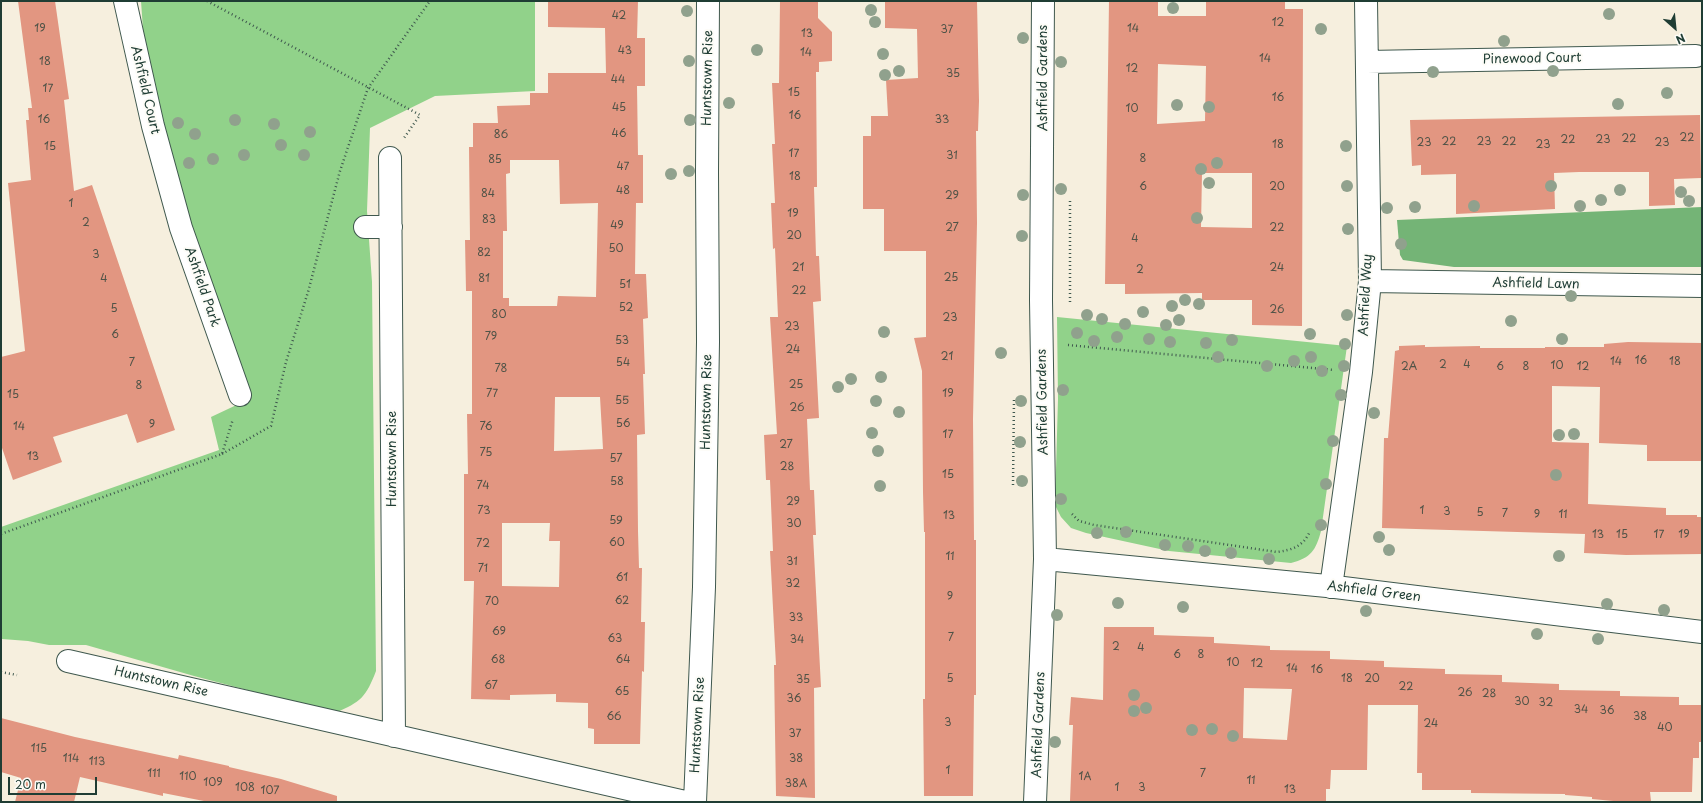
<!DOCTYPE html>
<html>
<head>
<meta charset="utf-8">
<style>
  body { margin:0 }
  #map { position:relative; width:1703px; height:803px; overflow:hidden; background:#f6efde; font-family:"Playpen Sans",sans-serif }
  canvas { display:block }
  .frame { position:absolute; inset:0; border:2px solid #1f3d34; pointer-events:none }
  .north { position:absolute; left:1655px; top:8px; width:40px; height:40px; -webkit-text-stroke:3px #fdfcf7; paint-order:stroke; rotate:153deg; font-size:11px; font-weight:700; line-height:16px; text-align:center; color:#1f3d34 }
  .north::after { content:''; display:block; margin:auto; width:14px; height:18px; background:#1f3d34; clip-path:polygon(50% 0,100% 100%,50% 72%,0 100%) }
  .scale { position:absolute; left:8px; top:777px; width:89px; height:18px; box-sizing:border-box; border:2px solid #1f3d34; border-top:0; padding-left:5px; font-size:12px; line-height:14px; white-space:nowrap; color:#1f3d34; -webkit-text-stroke:3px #fdfcf7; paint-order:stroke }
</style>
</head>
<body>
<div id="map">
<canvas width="1703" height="803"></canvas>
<div class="frame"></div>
<div class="north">N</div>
<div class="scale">20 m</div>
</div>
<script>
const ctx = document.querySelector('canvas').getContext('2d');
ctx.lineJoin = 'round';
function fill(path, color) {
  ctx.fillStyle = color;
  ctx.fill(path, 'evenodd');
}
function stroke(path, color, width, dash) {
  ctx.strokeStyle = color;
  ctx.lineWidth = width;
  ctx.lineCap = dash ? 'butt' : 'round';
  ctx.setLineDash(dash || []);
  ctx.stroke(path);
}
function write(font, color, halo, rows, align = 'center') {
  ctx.font = font + ' "Playpen Sans",sans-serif';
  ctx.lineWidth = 4;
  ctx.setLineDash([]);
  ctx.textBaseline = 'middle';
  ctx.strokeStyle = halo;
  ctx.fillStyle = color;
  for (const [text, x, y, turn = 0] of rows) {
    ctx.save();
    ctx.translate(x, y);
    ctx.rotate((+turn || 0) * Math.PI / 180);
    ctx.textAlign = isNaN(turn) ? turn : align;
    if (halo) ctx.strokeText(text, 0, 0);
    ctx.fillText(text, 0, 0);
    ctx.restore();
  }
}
fill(new Path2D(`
  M 141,1 L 535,1 L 535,91 L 435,96 L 370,128 L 367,211 L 372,282 L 376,671 C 366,697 361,702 335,713 L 194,676 L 86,645 L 49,645 L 28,641 L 2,639 L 1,640 L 1,527 L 219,450 L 211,417 L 245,401 L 178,194 L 144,44 Z
  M 1057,317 L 1347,346 L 1321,531 C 1316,550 1311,558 1291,563 L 1169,551 L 1086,533 L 1071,528 L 1061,517 L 1055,505 L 1058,399 Z`), '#91d28a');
fill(new Path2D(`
  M 1702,207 L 1702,267 L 1454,267 L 1403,260 L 1400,255 L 1397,220 Z`), '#74b476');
fill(new Path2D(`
  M 18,1 L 55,1 L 69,99 L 64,100 L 74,191 L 92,185 L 175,430 L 137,443 L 127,414 L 53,437 L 62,462 L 13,480 L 1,445 L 1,357 L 25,351 L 8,183 L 31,180 L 26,120 L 29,120 L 28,108 L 32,108 Z
  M 548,1 L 638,1 L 637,38 L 645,38 L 645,86 L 637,86 L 638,155 L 643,155 L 643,203 L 636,203 L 635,274 L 646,274 L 648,318 L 643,319 L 645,374 L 643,374 L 645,434 L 637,435 L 638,531 L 639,568 L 642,568 L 641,622 L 645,622 L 644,672 L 642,671 L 640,744 L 594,744 L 594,729 L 588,728 L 588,703 L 556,702 L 556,694 L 510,695 L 510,700 L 471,699 L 474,581 L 464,581 L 464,474 L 468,474 L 467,414 L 472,414 L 472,291 L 466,291 L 465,240 L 470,240 L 469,147 L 473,147 L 473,123 L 498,123 L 497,106 L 530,105 L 530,93 L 548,93 L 548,73 L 606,73 L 605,28 L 548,27 ZM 510,160 L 559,160 L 560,204 L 598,203 L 596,297 L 558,296 L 557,306 L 509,306 L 509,298 L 503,298 L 503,231 L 507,231 L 506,174 L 510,173 ZM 555,397 L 600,397 L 603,449 L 554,451 ZM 502,523 L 550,523 L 549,541 L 560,541 L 559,587 L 502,586 Z
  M 780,1 L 818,1 L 818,18 L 832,32 L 832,61 L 819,62 L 819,72 L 816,72 L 817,187 L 814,187 L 816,256 L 819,256 L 821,301 L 813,302 L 819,418 L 807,419 L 810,490 L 814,490 L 816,535 L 813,535 L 821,687 L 814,688 L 815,798 L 776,796 L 774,665 L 776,665 L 770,551 L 773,551 L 770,480 L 766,480 L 764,435 L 777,434 L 770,317 L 778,317 L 775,248 L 773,249 L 771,203 L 775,203 L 772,144 L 775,144 L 772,83 L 779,83 Z
  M 885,1 L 977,1 L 979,101 L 978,131 L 976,131 L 977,223 L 973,419 L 974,540 L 976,540 L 976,695 L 974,695 L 973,796 L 924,796 L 923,699 L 925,699 L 925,532 L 924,532 L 923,492 L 922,371 L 914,338 L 926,337 L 926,251 L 884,251 L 884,209 L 863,209 L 863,136 L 871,136 L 871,116 L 888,116 L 886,80 L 918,78 L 917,29 L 885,28 Z
  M 1109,1 L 1158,1 L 1158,16 L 1206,16 L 1206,2 L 1285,1 L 1285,9 L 1303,9 L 1302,326 L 1252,325 L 1252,300 L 1202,300 L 1202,293 L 1125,294 L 1125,284 L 1105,284 ZM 1158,64 L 1206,66 L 1205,121 L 1157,124 ZM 1202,173 L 1252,173 L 1252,228 L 1201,227 Z
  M 1700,115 L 1701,178 L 1674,179 L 1675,205 L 1649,206 L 1649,172 L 1579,172 L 1554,173 L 1555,209 L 1456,214 L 1456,174 L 1421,175 L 1421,165 L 1412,166 L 1410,120 Z
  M 1628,342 L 1702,343 L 1702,461 L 1647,461 L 1647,445 L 1599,443 L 1600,387 L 1552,386 L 1552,442 L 1589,443 L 1588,504 L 1666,508 L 1666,515 L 1697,515 L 1697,517 L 1702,517 L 1702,554 L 1626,555 L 1584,553 L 1585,534 L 1382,528 L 1384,438 L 1388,438 L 1395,351 L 1399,350 L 1399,346 L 1425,345 L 1425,347 L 1480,346 L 1480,348 L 1545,348 L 1545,347 L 1604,347 L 1604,344 Z
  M 1104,627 L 1154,627 L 1154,635 L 1214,637 L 1214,643 L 1270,646 L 1270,650 L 1330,651 L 1330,659 L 1384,661 L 1384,667 L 1445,669 L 1445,674 L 1502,675 L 1502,682 L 1559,684 L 1559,690 L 1620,691 L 1620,696 L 1679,697 L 1679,705 L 1702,705 L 1702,742 L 1699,742 L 1699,758 L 1693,758 L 1692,792 L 1650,792 L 1651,801 L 1624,802 L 1592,799 L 1592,797 L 1565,795 L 1565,794 L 1471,793 L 1471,790 L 1422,790 L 1422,773 L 1417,773 L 1418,705 L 1368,705 L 1367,770 L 1331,770 L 1330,789 L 1326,789 L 1326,802 L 1070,801 L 1073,725 L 1069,725 L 1071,697 L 1103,700 ZM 1244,688 L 1292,689 L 1287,740 L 1243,738 Z
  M 1,718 L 75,737 L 178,759 L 179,755 L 229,766 L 229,767 L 281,779 L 337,796 L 337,802 L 209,802 L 163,793 L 163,796 L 80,777 L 74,802 L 15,802 L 21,778 L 1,772 Z`), '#e29681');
const minor = new Path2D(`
  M 125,1 L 153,126 L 181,228 L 240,395
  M 1367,62 L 1696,56
  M 390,158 L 394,736
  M 365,227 L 391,227
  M 1370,281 L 1702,286
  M 1045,559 L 1327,586 L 1702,632
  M 1331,587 L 1361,372 L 1370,281 L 1366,1
  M 68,661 L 685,802
  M 695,802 L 704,587 L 708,342 L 707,172 L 708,1
  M 1035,802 L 1045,559 L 1041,300 L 1043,1`);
stroke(minor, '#3f584e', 24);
stroke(new Path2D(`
  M 207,1 L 420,115 L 404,138
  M 1070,302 L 1070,201
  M 1068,345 L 1334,370
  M 222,454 L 271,426 L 286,362 L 308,292 L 340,171 L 368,88 L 430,1
  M 1013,485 L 1014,399
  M 1072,514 L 1079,521 L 1094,525 L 1277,552 C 1292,550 1304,546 1310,531
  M 1,534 L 222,454 L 233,419
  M 1,672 L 17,675`), '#3f584e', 2.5, [1, 3]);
stroke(minor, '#fff', 22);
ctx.fillStyle = '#90a18d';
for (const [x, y] of [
  [1173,8],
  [871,10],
  [687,11],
  [1609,14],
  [875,22],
  [1321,29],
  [1023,38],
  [1504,41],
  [757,50],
  [883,54],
  [689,61],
  [1061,62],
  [899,71],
  [1553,71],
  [1433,72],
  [885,75],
  [1667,93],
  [729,103],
  [1618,104],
  [1177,105],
  [1209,107],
  [235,120],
  [690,120],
  [178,123],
  [274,124],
  [310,132],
  [195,134],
  [281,145],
  [1346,146],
  [244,155],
  [304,155],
  [213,159],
  [189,163],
  [1217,163],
  [1201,169],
  [689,171],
  [671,174],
  [1209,183],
  [1347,186],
  [1551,186],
  [1061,189],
  [1620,190],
  [1681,192],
  [1023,195],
  [1601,200],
  [1689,201],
  [1474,206],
  [1580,206],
  [1415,207],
  [1387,208],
  [1197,218],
  [1348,229],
  [1022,236],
  [1401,244],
  [1571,296],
  [1185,300],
  [1199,304],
  [1172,306],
  [1143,312],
  [1087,315],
  [1347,315],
  [1102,319],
  [1179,320],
  [1511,321],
  [1125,324],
  [1166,325],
  [884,332],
  [1077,333],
  [1310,334],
  [1117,337],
  [1149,339],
  [1562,339],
  [1232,340],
  [1094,341],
  [1170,342],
  [1206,343],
  [1345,344],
  [1001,353],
  [1218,357],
  [1311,357],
  [1294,361],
  [1267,366],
  [1344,366],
  [1322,371],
  [881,377],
  [851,379],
  [838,387],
  [1063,390],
  [1341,395],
  [876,401],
  [1021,401],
  [899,412],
  [1374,413],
  [872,433],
  [1574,434],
  [1559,435],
  [1333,441],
  [1020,442],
  [878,451],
  [1556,475],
  [1022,481],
  [1326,484],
  [880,486],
  [1061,499],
  [1321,525],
  [1126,532],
  [1097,533],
  [1379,537],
  [1165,545],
  [1188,546],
  [1389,550],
  [1205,551],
  [1231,553],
  [1559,556],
  [1269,559],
  [1118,603],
  [1607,604],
  [1183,607],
  [1664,610],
  [1366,611],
  [1057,615],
  [1537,634],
  [1598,639],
  [1134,695],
  [1146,708],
  [1134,711],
  [1212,729],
  [1192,730],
  [1233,736],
  [1055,742]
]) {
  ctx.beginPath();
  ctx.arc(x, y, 6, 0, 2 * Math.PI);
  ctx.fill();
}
write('11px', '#505347', null, [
  ["42",619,16],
  ["12",1278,23],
  ["19",40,29],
  ["14",1133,29],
  ["37",947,30],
  ["13",807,34],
  ["43",625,51],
  ["14",806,53],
  ["14",1265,59],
  ["18",45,62],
  ["12",1132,69],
  ["35",953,74],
  ["44",618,80],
  ["17",48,89],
  ["15",794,93],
  ["16",1278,98],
  ["45",619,108],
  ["10",1132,109],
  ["16",795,116],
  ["16",44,120],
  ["33",942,120],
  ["46",619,134],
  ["86",501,135],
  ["22",1687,138],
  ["22",1629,139],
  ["22",1568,140],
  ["23",1603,140],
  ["22",1449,142],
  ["23",1484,142],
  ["22",1509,142],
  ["23",1424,143],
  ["23",1662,143],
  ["18",1278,145],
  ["23",1543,145],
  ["15",50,147],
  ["17",794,154],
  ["31",952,156],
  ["8",1143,159],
  ["85",495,160],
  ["47",623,167],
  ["18",795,177],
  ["6",1143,187],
  ["20",1277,187],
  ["48",623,191],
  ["84",488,194],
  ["29",952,196],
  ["1",71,204],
  ["19",793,214],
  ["83",489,220],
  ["2",86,223],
  ["49",617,226],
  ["27",952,228],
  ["22",1277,228],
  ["20",794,236],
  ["4",1135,239],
  ["50",616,249],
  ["82",484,253],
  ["3",96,255],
  ["21",798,268],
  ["24",1277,268],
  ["2",1140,270],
  ["25",951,278],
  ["4",104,279],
  ["81",484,279],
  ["51",625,285],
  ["22",799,291],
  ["52",626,308],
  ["5",114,309],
  ["26",1277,310],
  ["80",499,315],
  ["23",950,318],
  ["23",792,327],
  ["6",115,335],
  ["79",491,337],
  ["53",622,341],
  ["24",793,350],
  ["21",947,357],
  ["16",1641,361],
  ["14",1616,362],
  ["18",1675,362],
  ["7",132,363],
  ["54",623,363],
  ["2",1443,365],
  ["4",1467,365],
  ["10",1557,366],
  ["2A",1409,367],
  ["6",1500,367],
  ["8",1526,367],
  ["12",1583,367],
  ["78",501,369],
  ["25",796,385],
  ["8",139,386],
  ["77",492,394],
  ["19",948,394],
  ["15",13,395],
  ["55",622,401],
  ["26",797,408],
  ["56",623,424],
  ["9",152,425],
  ["14",19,427],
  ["76",486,427],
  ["17",948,435],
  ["27",786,445],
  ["75",486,453],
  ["13",33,457],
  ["57",616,459],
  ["28",787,467],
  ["15",948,475],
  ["58",617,482],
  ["74",483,486],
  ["29",793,502],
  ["73",484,511],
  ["1",1422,511],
  ["3",1447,512],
  ["5",1480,513],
  ["7",1505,514],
  ["9",1537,515],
  ["11",1563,515],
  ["13",949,516],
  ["59",616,521],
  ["30",794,524],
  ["13",1598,535],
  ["15",1622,535],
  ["17",1659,535],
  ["19",1684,535],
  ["60",617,543],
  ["72",483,544],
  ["11",950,557],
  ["31",792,562],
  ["71",483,569],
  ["61",622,578],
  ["32",793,584],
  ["9",950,597],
  ["62",622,601],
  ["70",492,602],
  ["33",796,618],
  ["69",499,632],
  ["7",951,638],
  ["63",615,639],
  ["34",797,640],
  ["2",1116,647],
  ["4",1141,648],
  ["6",1177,655],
  ["8",1201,655],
  ["68",498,660],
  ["64",623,660],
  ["10",1233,663],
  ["12",1257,664],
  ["14",1292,669],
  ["16",1317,670],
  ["5",950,679],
  ["18",1347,679],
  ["20",1372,679],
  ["35",803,680],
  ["67",491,686],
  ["22",1406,687],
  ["65",622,692],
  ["26",1465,693],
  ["28",1489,694],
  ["36",794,699],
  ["30",1522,702],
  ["32",1546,703],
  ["34",1581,710],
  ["36",1607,711],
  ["66",614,717],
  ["38",1640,717],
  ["3",948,723],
  ["24",1431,724],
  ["40",1665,728],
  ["37",795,734],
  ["115",39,749],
  ["114",71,759],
  ["38",796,759],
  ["113",97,762],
  ["1",948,771],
  ["111",154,774],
  ["7",1203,774],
  ["110",188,777],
  ["1A",1085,777],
  ["11",1251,781],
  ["109",213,783],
  ["38A",796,784],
  ["108",245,788],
  ["1",1117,788],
  ["3",1142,788],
  ["13",1290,790],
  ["107",270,791]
]);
write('13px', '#1f3d34', '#fdfcf7', [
  ["Pinewood Court",1532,59,-1],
  ["Huntstown Rise",708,78,-89],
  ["Ashfield Gardens",1043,78,-90],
  ["Ashfield Court",145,90,77],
  ["Ashfield Lawn",1536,284,1],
  ["Ashfield Park",202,287,71],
  ["Ashfield Way",1366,295,-87],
  ["Huntstown Rise",707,402,-89],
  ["Ashfield Gardens",1043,402,-91],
  ["Huntstown Rise",392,459,-90],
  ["Ashfield Green",1374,592,7],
  ["Huntstown Rise",161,682,13],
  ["Huntstown Rise",698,725,-87],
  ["Ashfield Gardens",1039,725,-88]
]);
</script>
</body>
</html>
